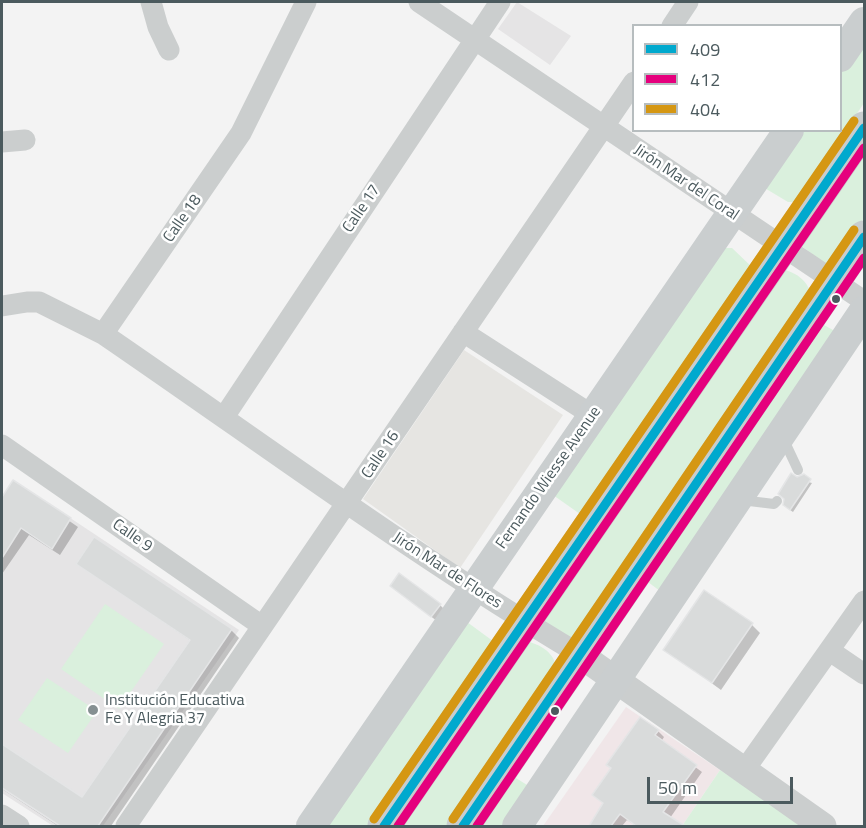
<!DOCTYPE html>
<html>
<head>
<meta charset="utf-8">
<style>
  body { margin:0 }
  #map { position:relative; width:866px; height:828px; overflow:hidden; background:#f3f3f3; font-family:"Titillium Web",sans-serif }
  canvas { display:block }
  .frame { position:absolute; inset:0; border:3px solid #4b5a5e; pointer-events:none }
  .legend { position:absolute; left:632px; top:24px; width:210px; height:108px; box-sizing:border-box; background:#fff; border:2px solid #b7bdbf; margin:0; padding:8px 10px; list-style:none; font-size:18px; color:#4b5a5e }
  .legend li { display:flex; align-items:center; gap:12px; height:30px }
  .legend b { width:30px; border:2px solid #b7bdbf }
  .scale { position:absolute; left:647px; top:777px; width:146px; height:27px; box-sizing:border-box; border:3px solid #4b5a5e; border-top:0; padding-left:8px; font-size:18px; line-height:21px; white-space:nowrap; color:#4b5a5e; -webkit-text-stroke:4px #fff; paint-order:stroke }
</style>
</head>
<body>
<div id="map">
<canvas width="866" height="828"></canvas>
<div class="frame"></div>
<ul class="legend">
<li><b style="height:8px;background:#00a9ce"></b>409</li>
<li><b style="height:8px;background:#e5007d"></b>412</li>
<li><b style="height:8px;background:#d59713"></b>404</li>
</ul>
<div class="scale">50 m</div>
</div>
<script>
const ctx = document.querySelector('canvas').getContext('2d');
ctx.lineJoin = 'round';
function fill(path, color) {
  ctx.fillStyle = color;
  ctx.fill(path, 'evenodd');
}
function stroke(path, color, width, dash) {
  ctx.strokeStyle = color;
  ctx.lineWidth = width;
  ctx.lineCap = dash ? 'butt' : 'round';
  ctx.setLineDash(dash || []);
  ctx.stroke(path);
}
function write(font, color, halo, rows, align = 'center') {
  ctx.font = font + ' "Titillium Web",sans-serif';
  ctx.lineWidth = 5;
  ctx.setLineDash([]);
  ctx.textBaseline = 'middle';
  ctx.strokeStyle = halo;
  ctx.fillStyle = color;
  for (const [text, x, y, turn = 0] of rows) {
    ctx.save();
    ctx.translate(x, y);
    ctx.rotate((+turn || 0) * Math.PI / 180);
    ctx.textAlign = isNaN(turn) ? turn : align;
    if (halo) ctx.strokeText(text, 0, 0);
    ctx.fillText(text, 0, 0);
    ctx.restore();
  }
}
fill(new Path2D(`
  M 464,350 L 563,415 L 460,568 L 363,499 Z`), '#e6e5e2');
fill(new Path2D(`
  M 517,2 L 571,36 L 550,65 L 498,29 Z
  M 13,480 L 239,630 L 103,826 L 53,826 L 2,793 L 2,497 Z`), '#e5e4e5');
fill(new Path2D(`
  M 626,707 L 720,770 L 682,826 L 543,826 Z`), '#f0e6e8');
fill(new Path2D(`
  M 864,37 L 864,103 L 798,202 L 788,202 L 763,187 L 801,131 L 840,130 L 841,73 Z
  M 864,150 L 864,218 L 836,260 L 827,266 L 803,247 L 805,235 Z
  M 722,248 L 732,248 L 753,268 L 580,514 L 553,495 Z
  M 785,270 C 798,274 806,280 811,293 L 573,639 L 541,625 Z
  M 824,325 L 842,335 L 664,594 L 648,582 Z
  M 105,604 L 164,644 L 119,709 L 61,669 Z
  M 467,622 L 497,644 L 371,826 L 326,826 Z
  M 524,641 C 538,643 553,651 556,666 L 448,826 L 393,826 Z
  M 47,678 L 97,711 L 68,753 L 18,720 Z
  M 720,770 L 805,826 L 682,826 Z
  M 511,775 L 532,788 L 505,826 L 475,826 Z`), '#daf0dd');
fill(new Path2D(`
  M 797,479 L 812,483 L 793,512 L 787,508 L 786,499 Z
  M 13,482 L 78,527 L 60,555 L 29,535 L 2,574 L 2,499 Z
  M 78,564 L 231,630 L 239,638 L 111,826 L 58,826 L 2,789 L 2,746 L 82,799 L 191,641 Z
  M 397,591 L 440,605 L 445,610 L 437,621 Z
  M 752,625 L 760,633 L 721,690 L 665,649 Z
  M 658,731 L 664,737 L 661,742 L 702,772 L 670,818 L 682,826 L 636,826 L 627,820 L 622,826 L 592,826 L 604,804 L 594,795 Z`), '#0003');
const building = new Path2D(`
  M 791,473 L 797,477 L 804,474 L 811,479 L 790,510 L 783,505 L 784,499 L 778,494 Z
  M 13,480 L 71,518 L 52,549 L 21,528 L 2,558 L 2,497 Z
  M 94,537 L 232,629 L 98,826 L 60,826 L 2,788 L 2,744 L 82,797 L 190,640 L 76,564 Z
  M 399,573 L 441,604 L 431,617 L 390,586 Z
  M 704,590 L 753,623 L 712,683 L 663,650 Z
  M 640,717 L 659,730 L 655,735 L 697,765 L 663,812 L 685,826 L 636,826 L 620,814 L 611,826 L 589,826 L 603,803 L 592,795 L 611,768 L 606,765 Z`);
fill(building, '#d9dbdb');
stroke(building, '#e4e5e6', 1.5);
stroke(new Path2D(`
  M 782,436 L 798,470
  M 741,500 L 774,504 L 777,501`), '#cbcece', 10);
stroke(new Path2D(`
  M 151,2 L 158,27 L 169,50
  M 419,2 L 864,301
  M 672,26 L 688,2
  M 2,142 L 25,140
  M 2,306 L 27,302 L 39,302 L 103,334 L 241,133 L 306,2
  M 463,332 L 592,415
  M 103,334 C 261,442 414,556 579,654
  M 224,417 L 500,2
  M 2,445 L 262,626
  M 830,651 L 864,674
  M 743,772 L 864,601
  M 2,815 L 19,826
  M 126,826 L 634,82`), '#cbcece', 21);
stroke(new Path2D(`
  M 579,654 L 823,826`), '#cbcece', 27);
stroke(new Path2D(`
  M 840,57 L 864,22
  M 311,826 L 789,130
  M 517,826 L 864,311`), '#cacecf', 30);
stroke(new Path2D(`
  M 384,826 L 864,128
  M 463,826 L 864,237`), '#c8cdce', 33);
stroke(new Path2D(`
  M 384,826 L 864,128
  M 463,826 L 864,237`), '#00a9ce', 9);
stroke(new Path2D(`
  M 398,826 L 864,148
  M 477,826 L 864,258`), '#e5007d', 9);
stroke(new Path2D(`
  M 374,819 L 854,121
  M 453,819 L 854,230`), '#d59713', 9);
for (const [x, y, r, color] of [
  [836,299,5,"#4b5a5e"],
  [93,710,6,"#869092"],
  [555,711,5,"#4b5a5e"]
]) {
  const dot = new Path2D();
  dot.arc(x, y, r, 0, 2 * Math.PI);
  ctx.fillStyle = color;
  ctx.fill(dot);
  stroke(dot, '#fff', 2);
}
write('16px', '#4b5a5e', '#fff', [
  ["Jirón Mar del Coral",686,183,34],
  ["Calle 17",362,209,-56],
  ["Calle 18",183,219,-55],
  ["Calle 16",381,455,-56],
  ["Fernando Wiesse Avenue",549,478,-55],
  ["Calle 9",132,536,35],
  ["Jirón Mar de Flores",447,571,33]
]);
write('16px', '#4b5a5e', '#fff', [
  ["Institución Educativa",105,701],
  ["Fe Y Alegria 37",105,719]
], 'left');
</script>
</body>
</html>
